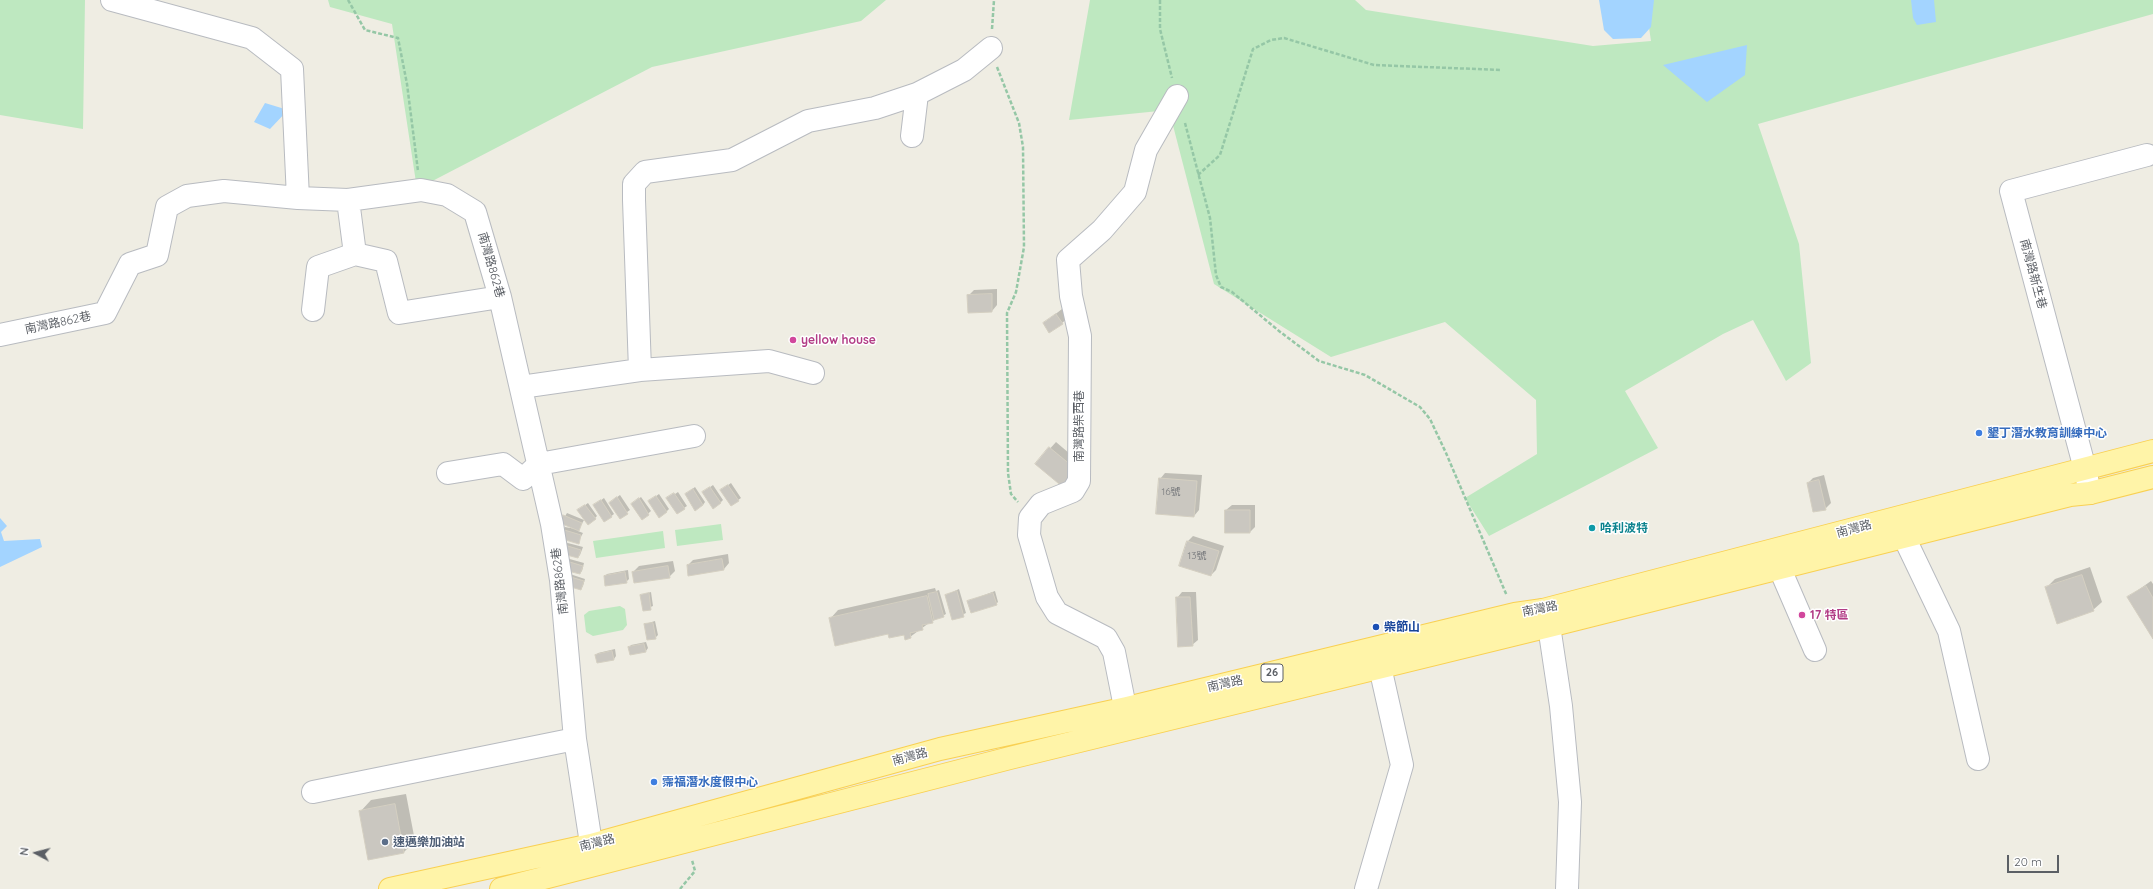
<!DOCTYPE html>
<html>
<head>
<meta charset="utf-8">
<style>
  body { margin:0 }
  #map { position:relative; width:2153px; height:889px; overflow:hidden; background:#efede3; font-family:Quicksand,sans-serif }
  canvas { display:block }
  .north { position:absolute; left:16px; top:833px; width:40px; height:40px; -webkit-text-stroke:3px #fff; paint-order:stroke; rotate:277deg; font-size:11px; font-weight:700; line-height:16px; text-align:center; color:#5b5f65 }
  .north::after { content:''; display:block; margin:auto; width:14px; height:18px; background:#5b5f65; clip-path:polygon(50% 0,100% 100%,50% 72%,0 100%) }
  .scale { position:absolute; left:2007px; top:855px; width:52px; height:18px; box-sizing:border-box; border:2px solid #5b5f65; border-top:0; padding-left:5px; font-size:12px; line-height:14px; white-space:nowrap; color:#5b5f65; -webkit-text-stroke:3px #fff; paint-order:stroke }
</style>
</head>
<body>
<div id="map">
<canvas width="2153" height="889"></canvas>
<div class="north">N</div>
<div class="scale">20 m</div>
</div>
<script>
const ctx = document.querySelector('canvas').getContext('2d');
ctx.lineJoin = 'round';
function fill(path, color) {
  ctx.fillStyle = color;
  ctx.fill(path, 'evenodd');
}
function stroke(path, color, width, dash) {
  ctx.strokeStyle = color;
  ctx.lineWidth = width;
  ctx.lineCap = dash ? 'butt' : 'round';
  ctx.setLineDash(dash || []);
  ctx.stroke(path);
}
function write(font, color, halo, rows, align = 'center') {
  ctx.font = font + ' Quicksand,"Noto Sans TC",sans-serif';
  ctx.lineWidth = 3;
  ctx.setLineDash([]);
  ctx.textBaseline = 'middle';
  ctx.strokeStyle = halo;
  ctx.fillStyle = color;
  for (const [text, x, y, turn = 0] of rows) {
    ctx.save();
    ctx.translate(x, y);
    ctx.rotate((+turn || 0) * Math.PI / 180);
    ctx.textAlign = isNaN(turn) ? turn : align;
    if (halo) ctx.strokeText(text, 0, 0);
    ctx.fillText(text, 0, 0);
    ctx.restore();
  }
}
fill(new Path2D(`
  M 0,0 L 85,0 L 83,129 L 0,115 Z
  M 328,0 L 886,0 L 861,21 L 652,67 L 417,189 L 392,24 L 330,7 Z
  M 1090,0 L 1355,0 L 1366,10 L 1593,46 L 1651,41 L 1645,0 L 2153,0 L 2153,14 L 1758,124 L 1799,244 L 1811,363 L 1786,381 L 1753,320 L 1723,334 L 1625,391 L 1658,448 L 1489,536 L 1465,498 L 1537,454 L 1536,400 L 1445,322 L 1331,357 L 1214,284 L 1169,110 L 1069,120 Z
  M 721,524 L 723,540 L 677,546 L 675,530 Z
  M 663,531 L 665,548 L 596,558 L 593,541 Z
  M 620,606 L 625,609 L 627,625 L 623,630 L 593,636 L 586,632 L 584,615 L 589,611 Z`), '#bee8c0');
fill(new Path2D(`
  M 1599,0 L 1654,0 L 1651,27 L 1641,38 L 1613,39 L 1604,30 Z
  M 1911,0 L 1934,0 L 1936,22 L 1917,25 L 1913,18 Z
  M 1747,45 L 1745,75 L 1707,102 L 1663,65 Z
  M 265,103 L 288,110 L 270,129 L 254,122 Z
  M 0,518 L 7,526 L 1,532 L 4,541 L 40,539 L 42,547 L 0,567 Z`), '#a3d4ff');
fill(new Path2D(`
  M 997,289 L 997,305 L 992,311 L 968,296 L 974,290 Z
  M 1062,309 L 1068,318 L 1062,323 L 1044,323 Z
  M 1056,442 L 1083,465 L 1037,463 Z
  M 1165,473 L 1202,475 L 1199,510 L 1194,516 L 1160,479 Z
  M 1824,475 L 1831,503 L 1825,509 L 1808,483 L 1813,478 Z
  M 731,483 L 741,498 L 731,505 L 721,490 Z
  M 713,485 L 723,500 L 720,503 L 706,490 Z
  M 695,487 L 705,502 L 703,505 L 686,494 Z
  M 678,492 L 687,506 L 684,508 L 669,498 Z
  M 659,494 L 669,509 L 666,512 L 652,499 Z
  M 620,495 L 630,510 L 620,517 L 613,500 Z
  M 641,497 L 651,511 L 642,519 L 632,504 Z
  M 604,498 L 614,514 L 605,521 L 597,503 Z
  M 588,503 L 597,516 L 595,518 L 581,508 Z
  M 1232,505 L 1255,505 L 1255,527 L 1250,532 L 1226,510 Z
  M 567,513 L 584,520 L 578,531 L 583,533 L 578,542 L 562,530 L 565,527 L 576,529 L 561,523 Z
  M 1193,536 L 1224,546 L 1216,570 L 1211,575 L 1188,541 Z
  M 564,542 L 583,547 L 580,555 L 578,557 L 560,552 Z
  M 728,554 L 729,563 L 724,569 L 688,565 L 693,560 Z
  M 566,558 L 584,563 L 582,571 L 580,573 L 561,568 Z
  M 673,561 L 675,571 L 669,577 L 633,572 L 639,566 Z
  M 2090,567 L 2102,602 L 2093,610 L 2046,588 L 2055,579 Z
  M 628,570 L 629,579 L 626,582 L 605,576 L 607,574 Z
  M 567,573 L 585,579 L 583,586 L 581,589 Z
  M 2151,581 L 2153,584 L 2153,638 L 2128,597 Z
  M 935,588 L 936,591 L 939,590 L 946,614 L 929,623 L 910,637 L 905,633 L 889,633 L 830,619 L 838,610 Z
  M 959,589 L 966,613 L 953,619 L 946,595 Z
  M 995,591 L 998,602 L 996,604 L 968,601 Z
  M 651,592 L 653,606 L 643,610 L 641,595 Z
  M 1182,592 L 1196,592 L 1198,640 L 1192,645 L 1177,598 Z
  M 655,621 L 658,635 L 655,638 L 645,624 Z
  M 646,642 L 648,648 L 646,651 L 629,648 L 631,645 Z
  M 615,649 L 616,656 L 614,659 L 596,655 L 598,653 Z
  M 406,794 L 415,841 L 404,852 L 360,812 L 371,800 Z`), '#0003');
const building = new Path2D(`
  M 992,294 L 992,312 L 968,313 L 967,295 Z
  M 1056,314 L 1063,324 L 1049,333 L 1043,323 Z
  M 1049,447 L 1078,471 L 1064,488 L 1035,464 Z
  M 1159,478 L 1197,481 L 1194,517 L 1156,514 Z
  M 1819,480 L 1826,510 L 1813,512 L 1807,483 Z
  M 728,485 L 739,501 L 731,506 L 720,490 Z
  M 710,487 L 721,503 L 713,509 L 702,492 Z
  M 693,489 L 703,505 L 695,511 L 685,494 Z
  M 674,493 L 685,509 L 677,514 L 666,498 Z
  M 656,496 L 667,512 L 659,518 L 648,501 Z
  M 617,497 L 628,514 L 620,519 L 609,503 Z
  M 639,498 L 649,515 L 642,520 L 631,504 Z
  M 601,500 L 612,517 L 604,522 L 593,505 Z
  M 585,505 L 596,519 L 588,525 L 577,510 Z
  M 1225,510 L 1250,510 L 1250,533 L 1225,533 Z
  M 563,515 L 582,523 L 579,531 L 560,523 Z
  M 561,529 L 581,535 L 579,544 L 559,538 Z
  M 1187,541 L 1219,551 L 1211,576 L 1179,566 Z
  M 561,544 L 581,550 L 578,558 L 559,553 Z
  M 722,559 L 724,570 L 688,576 L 687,565 Z
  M 563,560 L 583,566 L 580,574 L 560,569 Z
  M 668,566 L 670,578 L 634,583 L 632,572 Z
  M 625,572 L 627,583 L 605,586 L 604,576 Z
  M 564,575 L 584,581 L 581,590 L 561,584 Z
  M 2082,575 L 2094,611 L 2057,624 L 2045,587 Z
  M 2146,586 L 2153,598 L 2153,639 L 2127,597 Z
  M 957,591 L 964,617 L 952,620 L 945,595 Z
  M 937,592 L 944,617 L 934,620 L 928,594 Z
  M 649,593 L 651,610 L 643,611 L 640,595 Z
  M 993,593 L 997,605 L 971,613 L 967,601 Z
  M 927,596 L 933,623 L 922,625 L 923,630 L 910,633 L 911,638 L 905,640 L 904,635 L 889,638 L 888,634 L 835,646 L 829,618 Z
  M 1176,597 L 1190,597 L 1193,646 L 1178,647 Z
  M 653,623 L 656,639 L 647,640 L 644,624 Z
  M 644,644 L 646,652 L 630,655 L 628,647 Z
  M 612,651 L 614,660 L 597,663 L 595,655 Z
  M 395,804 L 404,853 L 368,860 L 359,811 Z`);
fill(building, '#cac7c0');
stroke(building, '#d4cfc1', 1);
const minor = new Path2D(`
  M 112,0 L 252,38 L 292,69 L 298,198
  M 912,136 L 917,94
  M 348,200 L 355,254
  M 313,310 L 318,267 L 355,254 L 386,261 L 399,313 L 500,297
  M 0,335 L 105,313 L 130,264 L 157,255 L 167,207 L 187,196 L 224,191 L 298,198 L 348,200 L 421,190 L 447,195 L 475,212 L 500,297 L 552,524 L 561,580 L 575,739 L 594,863
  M 640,370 L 634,200 L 634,184 L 645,172 L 732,160 L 808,121 L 875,108 L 917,94 L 964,70 L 991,48
  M 521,387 L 640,370 L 769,361 L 813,373
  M 448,473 L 503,464 L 523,479 L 539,464 L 694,436
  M 2090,493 L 2085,469 L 2011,191 L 2147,155
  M 1904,537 L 1949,631 L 1978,759
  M 1780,569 L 1815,650
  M 1543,610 L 1549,626 L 1561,706 L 1570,802 L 1567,889
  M 1129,727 L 1114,652 L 1106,638 L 1057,613 L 1047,597 L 1029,535 L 1030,518 L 1041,504 L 1073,491 L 1079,481 L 1080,336 L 1071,296 L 1068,260 L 1102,230 L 1135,192 L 1146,150 L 1177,96
  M 313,792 L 575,739
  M 1366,889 L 1402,765 L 1380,667`);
const major = new Path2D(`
  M 390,889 L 591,845 L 940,749 L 1127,708 L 1515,614 L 1543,610 L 2153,451
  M 501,889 L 1010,758 L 1549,626 L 2070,495 L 2090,493 L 2153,477`);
stroke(minor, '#b8bbc0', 24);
stroke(major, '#f9d052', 24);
stroke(new Path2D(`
  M 348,0 L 365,30 L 398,38 L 407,84 L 418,171
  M 1160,0 L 1160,29 L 1172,78
  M 992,29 L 994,0
  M 997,67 L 1019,123 L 1023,147 L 1024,247 L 1016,292 L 1007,313 L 1008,473 L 1011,494 L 1018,502
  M 1185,123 L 1210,218 L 1216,275 L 1221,287 L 1232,292 L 1279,331 L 1319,361 L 1365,375 L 1420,407 L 1430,419 L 1446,453 L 1507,596
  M 1198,175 L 1220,155 L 1253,49 L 1271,40 L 1284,38 L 1374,65 L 1501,70
  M 680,889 L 695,871 L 692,860`), '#95c7a6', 2.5, [4, 2]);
stroke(minor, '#fff', 22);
stroke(major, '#fff4a8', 22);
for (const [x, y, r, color] of [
  [793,340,4,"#d1479c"],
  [1979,433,4,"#3f7fe0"],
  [1592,528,4,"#0f9aa8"],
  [1802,615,4,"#d1479c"],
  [1376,627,4,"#1a4fb4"],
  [654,782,4,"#3f7fe0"],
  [385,842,4,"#5c6f8a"]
]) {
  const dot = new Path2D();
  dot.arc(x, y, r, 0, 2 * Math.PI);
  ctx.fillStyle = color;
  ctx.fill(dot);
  stroke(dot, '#fff', 1.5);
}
write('10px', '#77797c', null, [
  ["16號",1171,492],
  ["13號",1197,556]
]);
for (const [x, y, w] of [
  [1272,673,22]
]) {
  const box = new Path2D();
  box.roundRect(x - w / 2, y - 9, w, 18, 3);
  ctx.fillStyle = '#fff';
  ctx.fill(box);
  stroke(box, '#5b5f65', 1);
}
write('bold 11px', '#5b5f65', null, [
  ["26",1272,673]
]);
write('12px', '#5b5f65', '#fff', [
  ["南灣路862巷",491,265,74],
  ["南灣路新生巷",2033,274,75],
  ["南灣路862巷",58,323,-12],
  ["南灣路柴西巷",1079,426,-90],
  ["南灣路",1854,529,-15],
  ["南灣路862巷",560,581,-97],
  ["南灣路",1540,609,-11],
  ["南灣路",1225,684,-13],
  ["南灣路",910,757,-15],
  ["南灣路",597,843,-14]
]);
write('bold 12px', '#b23c85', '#fff', [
  ["yellow house",801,340],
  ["17 特區",1810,615]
], 'left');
write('bold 12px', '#366cbe', '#fff', [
  ["墾丁潛水教育訓練中心",1987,433],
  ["霈福潛水度假中心",662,782]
], 'left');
write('bold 12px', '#0d838f', '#fff', [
  ["哈利波特",1600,528]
], 'left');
write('bold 12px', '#164399', '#fff', [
  ["柴節山",1384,627]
], 'left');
write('bold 12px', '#4e5e75', '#fff', [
  ["速邁樂加油站",393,842]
], 'left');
</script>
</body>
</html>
